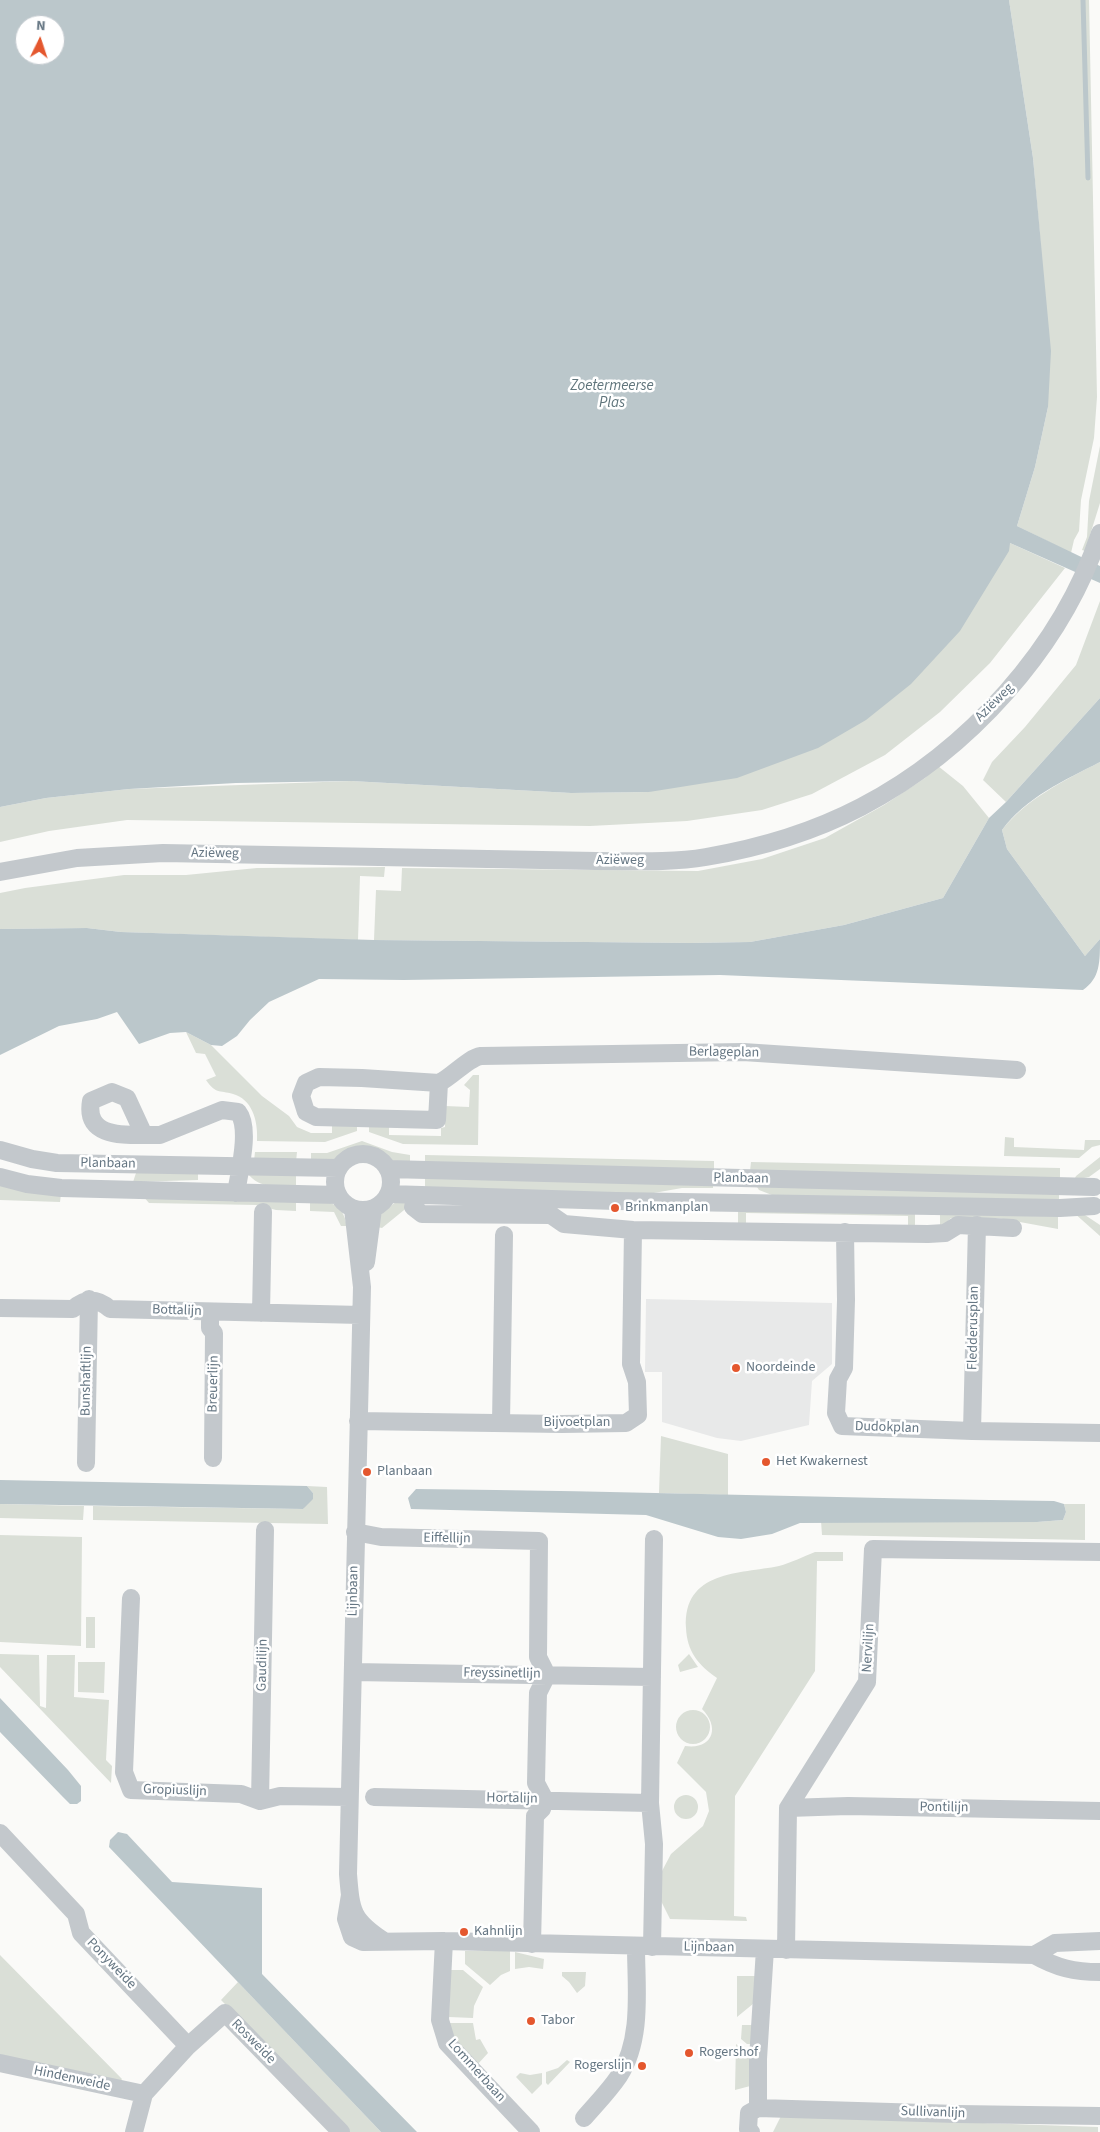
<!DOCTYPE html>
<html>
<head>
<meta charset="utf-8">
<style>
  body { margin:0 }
  #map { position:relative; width:1100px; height:2132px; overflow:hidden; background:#fafaf8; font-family:"Source Sans 3",sans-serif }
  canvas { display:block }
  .north { position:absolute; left:15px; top:15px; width:50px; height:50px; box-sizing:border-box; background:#fff; border:1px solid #c1c8cd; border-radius:50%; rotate:4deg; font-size:14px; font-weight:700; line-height:20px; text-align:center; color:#657683 }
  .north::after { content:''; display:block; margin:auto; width:18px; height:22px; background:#e4572e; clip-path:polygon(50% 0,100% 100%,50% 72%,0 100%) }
</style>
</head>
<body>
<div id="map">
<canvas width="1100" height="2132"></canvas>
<div class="north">N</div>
</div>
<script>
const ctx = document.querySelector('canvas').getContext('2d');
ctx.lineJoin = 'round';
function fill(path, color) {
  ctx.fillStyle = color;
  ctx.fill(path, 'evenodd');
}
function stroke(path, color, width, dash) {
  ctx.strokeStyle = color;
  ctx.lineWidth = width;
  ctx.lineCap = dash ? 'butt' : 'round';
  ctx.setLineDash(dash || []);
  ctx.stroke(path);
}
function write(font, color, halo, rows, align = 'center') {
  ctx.font = font + ' "Source Sans 3",sans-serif';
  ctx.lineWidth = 5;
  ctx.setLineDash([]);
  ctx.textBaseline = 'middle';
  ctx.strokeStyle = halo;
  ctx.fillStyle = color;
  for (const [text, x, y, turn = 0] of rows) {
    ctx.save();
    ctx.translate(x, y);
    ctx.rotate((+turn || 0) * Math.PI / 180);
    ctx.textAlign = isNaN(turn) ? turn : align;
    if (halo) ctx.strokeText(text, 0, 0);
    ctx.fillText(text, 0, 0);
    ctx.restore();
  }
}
fill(new Path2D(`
  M 646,1299 L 832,1303 L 832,1364 L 812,1381 L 809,1425 L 741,1441 L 717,1438 L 662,1422 L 662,1372 L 645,1372 Z`), '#e8e9e9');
fill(new Path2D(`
  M 1009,0 L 1089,0 L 1097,397 L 1094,438 L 1081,500 L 1079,531 L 1074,540 L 1071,553 L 1017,526 L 1035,467 L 1048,407 L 1040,237 L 1033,158 Z
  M 1100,446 L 1100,503 L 1085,551 L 1082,550 L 1087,537 L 1089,501 Z
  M 1010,543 L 1065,568 L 990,663 L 940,712 L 885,755 L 812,794 L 762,810 L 687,821 L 590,826 L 127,820 L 49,831 L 0,842 L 0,807 L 46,798 L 129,789 L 351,781 L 571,793 L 649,792 Z
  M 1100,601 L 1100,698 L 1006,802 L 983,780 L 992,762 L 1025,727 L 1076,665 Z
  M 1100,762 L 1100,939 L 1085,956 L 1007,849 L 1002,830 C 1026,799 1065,780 1100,762 Z
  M 938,766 L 963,786 L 989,818 L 943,898 L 844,925 L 750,942 L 691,943 L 374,940 L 376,890 L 401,891 L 402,868 L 698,871 L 762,859 L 825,838 L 884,805 L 925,778 Z
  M 385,867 L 384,877 L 360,876 L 358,940 L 121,932 L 87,928 L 0,929 L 0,893 L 25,888 L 124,875 L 186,875 L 257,868 Z
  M 186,1032 L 211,1045 L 262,1096 L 289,1116 L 297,1127 L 311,1133 L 332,1133 L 332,1124 L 357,1124 L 357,1131 L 325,1142 L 257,1141 C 258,1124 254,1102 236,1095 C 220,1089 217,1096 206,1080 L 216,1076 L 205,1054 L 196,1053 Z
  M 473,1075 L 479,1075 L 478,1145 L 403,1144 L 369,1132 L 369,1125 L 389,1125 L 389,1135 L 441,1136 L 441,1128 L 445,1127 L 445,1106 L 469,1107 L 470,1090 L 464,1085 Z
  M 1005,1137 L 1014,1138 L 1014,1147 L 1084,1150 L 1085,1140 L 1100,1140 L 1100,1145 L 1092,1147 L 1079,1158 L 1004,1156 Z
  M 362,1141 L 392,1152 L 410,1155 L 410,1165 L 396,1164 L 376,1151 L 360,1148 L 347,1151 L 334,1160 L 311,1162 L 311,1153 L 327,1153 Z
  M 255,1152 L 297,1152 L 296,1162 L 254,1161 Z
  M 425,1155 L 714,1161 L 714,1170 L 425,1164 Z
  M 1100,1157 L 1100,1169 L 1089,1177 L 1074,1180 L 1076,1176 Z
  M 751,1162 L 1060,1168 L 1060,1178 L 750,1171 Z
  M 137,1170 L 198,1171 L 198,1180 L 133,1182 Z
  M 248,1174 L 296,1174 L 296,1187 C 278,1186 260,1189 248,1174 Z
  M 425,1176 L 713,1182 L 713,1188 L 682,1188 L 648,1194 L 425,1189 Z
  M 0,1182 L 61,1194 L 60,1202 L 0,1200 Z
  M 761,1183 L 1059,1190 L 1059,1202 L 777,1197 L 759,1190 L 757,1187 Z
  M 143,1196 L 296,1199 L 296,1211 L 276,1210 L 257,1205 L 149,1203 Z
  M 310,1199 C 332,1203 342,1202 347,1226 L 341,1226 L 334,1212 L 310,1211 Z
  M 398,1201 L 408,1201 L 409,1206 L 382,1228 L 377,1227 L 382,1211 Z
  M 738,1208 L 915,1210 L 915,1226 L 908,1226 L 908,1216 L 746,1213 L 746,1228 L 738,1228 Z
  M 940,1212 L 1058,1214 L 1058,1229 L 998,1218 L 951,1218 L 943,1226 L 940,1227 Z
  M 1073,1212 L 1082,1213 L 1100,1225 L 1100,1236 Z
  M 661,1436 L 728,1454 L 728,1495 L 659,1493 Z
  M 307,1486 L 327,1487 L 328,1524 L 93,1520 L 93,1506 L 303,1509 L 313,1493 Z
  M 0,1504 L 84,1506 L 83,1520 L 0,1518 Z
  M 1064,1504 L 1085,1504 L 1085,1540 L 822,1535 L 821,1521 L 1037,1522 L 1063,1520 L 1066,1512 Z
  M 0,1535 L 82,1537 L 81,1646 L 0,1642 Z
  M 815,1552 L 843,1552 L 843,1561 L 817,1561 L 815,1671 L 735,1796 L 734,1916 L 746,1917 L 747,1921 L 670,1919 L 660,1899 L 662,1871 L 671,1854 L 703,1826 L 709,1811 L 706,1792 L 677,1763 L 685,1746 C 712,1750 721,1728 702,1709 L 717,1678 C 698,1665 687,1651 686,1628 C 683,1570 740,1574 779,1566 C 791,1563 804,1556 815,1552 Z
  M 86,1617 L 95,1617 L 95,1648 L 86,1648 Z
  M 0,1654 L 39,1655 L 40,1706 L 46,1708 L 47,1655 L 75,1655 L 74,1697 L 109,1700 L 106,1760 L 112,1766 L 111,1783 L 0,1667 Z
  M 689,1654 L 698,1667 L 680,1672 L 678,1665 Z
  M 78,1662 L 105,1662 L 104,1693 L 78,1692 Z
  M676 1727a17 17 0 1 1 34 0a17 17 0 1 1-34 0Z
  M674 1807a12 12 0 1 1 24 0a12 12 0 1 1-24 0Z
  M 465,1951 L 510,1951 L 510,1971 L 501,1975 L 490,1985 L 465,1964 Z
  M 515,1952 L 544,1959 L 543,1969 L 529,1967 L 515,1969 Z
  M 0,1955 L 122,2079 L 118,2085 L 0,2057 Z
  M 450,1970 L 463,1970 L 483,1987 L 474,2006 L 473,2018 L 449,2017 Z
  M 562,1972 L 586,1972 L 585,1986 L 577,1993 L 569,1982 L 562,1976 Z
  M 737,1976 L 759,1976 L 759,1999 L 737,2017 Z
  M 238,1982 L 381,2132 L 345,2132 L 295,2075 L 221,2000 Z
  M 449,2023 L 473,2023 L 476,2040 L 480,2039 L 488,2053 L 477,2065 L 453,2039 Z
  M 742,2025 L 757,2025 L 756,2044 L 747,2044 L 741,2039 Z
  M 736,2044 L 754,2059 L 754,2085 L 735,2090 Z
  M 567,2060 L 570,2062 L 548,2085 L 546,2083 L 546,2072 L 558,2068 Z
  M 520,2073 L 530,2075 L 542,2073 L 542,2084 L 532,2094 L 516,2077 Z
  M 781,2116 L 1098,2127 L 1098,2132 L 773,2132 Z`), '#dadfd7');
fill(new Path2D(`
  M 0,0 L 1009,0 L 1033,158 L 1051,351 L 1048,407 L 1035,467 L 1017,526 L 1100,566 L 1100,583 L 1010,543 L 1009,551 L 960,631 L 911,684 L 866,720 L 818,748 L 737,778 L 649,792 L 571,793 L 351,781 L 236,783 L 129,789 L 46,798 L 0,807 ZM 25,25 L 55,25 L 55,55 L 25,55 Z
  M 1100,698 L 1100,762 C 1065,780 1025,798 1002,830 L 1007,849 L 1085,956 L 1100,939 C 1100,963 1100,978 1083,990 L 720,975 L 404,980 L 319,979 L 269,1002 L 250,1020 L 237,1036 L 222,1046 L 211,1045 L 186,1032 L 170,1033 L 139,1044 L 117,1012 L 97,1019 L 59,1026 L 0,1055 L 0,929 L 87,928 L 121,932 L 374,940 L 691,943 L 750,942 L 844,925 L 943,898 L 989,818 L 1006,802 Z
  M 0,1480 L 307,1486 L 313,1493 L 313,1499 L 303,1509 L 0,1504 Z
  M 416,1489 C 629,1491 841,1498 1054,1501 L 1064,1504 L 1066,1512 L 1063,1520 L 1037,1522 L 800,1523 L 772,1534 L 741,1539 L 718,1537 L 646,1515 L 411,1509 L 408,1498 Z
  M 0,1698 L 68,1770 L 81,1786 L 81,1801 L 77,1804 L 70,1804 L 61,1795 L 0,1732 Z
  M 118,1832 L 127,1834 L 172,1882 L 262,1888 L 262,1974 L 417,2132 L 381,2132 L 109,1847 L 110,1840 Z`), '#bbc7cb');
stroke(new Path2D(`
  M 1083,0 L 1088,178`), '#bbc7cb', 5);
stroke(new Path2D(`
  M 0,872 L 77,858 L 163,853 L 596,861 C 632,861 671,863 706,857 C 759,848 813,832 861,807 C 968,751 1062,648 1100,533
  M 439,1083 L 362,1078 L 319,1077 L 306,1083 L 301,1096 L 306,1112 L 316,1117 L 437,1120 L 439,1083 C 453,1076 468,1058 481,1056 L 743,1052 L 1017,1070
  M 144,1135 C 120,1135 85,1136 91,1101 L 112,1092 L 127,1098 L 144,1135 L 160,1135 L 222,1110 L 238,1112 C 251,1128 239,1173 236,1193
  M 0,1150 L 32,1159 L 57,1163 L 338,1168
  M335 1182a28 28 0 1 1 56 0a28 28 0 1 1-56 0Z
  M 388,1169 L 1094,1187
  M 0,1177 L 27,1184 L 61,1188 L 337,1195
  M 389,1194 L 616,1201 L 1060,1208 L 1094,1206
  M 413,1207 L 422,1214 L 551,1215 L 564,1224 L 633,1230 L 928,1234 L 945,1233 L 958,1225 L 1013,1228
  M 353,1209 L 362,1287 L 348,1874 C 351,1912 352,1920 384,1941
  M 845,1232 L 846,1300 L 844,1368 L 838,1379 L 836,1413 L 842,1426 L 972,1431 L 1100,1433
  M 366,1262 L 373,1209
  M 0,1308 L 73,1309 C 86,1297 97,1298 110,1309 L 361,1315
  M 210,1312 L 210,1328 L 214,1333 L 213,1458
  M 261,1313 L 263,1212
  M 358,1421 L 562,1424 L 626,1423 L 638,1415 L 637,1382 L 631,1364 L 633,1230
  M 501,1423 L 504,1235
  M 972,1431 L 977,1225
  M 86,1463 L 89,1299
  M 355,1532 L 381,1537 L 539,1541 L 538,1657 L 547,1675 L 538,1693 L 537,1735 L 536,1783 L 545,1800 L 542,1809 L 535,1816 L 532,1944
  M 131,1598 L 124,1772 L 131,1790 L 241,1794 L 260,1801 L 280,1796 L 349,1797
  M 353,1672 L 652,1677
  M 374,1797 L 650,1803
  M 260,1801 L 265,1530
  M 788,1808 L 848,1806 L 1100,1811
  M 0,1833 L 76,1914 L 81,1933 L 188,2046
  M 350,1895 L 346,1919 L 352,1937 L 363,1942 L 444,1941 L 1034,1955 C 1057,1968 1074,1972 1100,1972
  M 444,1941 L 440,2020 L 447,2043 L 531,2132
  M 652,1947 L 654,1844 L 650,1803 L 654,1539
  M 786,1950 L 788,1808 L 867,1682 L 873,1549 L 1100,1552
  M 1034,1955 L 1055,1943 L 1100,1941
  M 0,2063 L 144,2094
  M 758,2108 L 758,2059 L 765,1949
  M 584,2118 C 596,2104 609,2091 619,2076 C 643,2039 636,1988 636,1946
  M 134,2132 L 144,2094 L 188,2046 L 225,2013 L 341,2132
  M 751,2132 L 748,2129 L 749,2113 L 758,2108 L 957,2114 L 1100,2116`), '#c3c8cc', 18);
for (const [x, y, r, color] of [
  [615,1208,5,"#e4572e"],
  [736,1368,5,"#e4572e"],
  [766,1462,5,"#e4572e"],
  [367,1472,5,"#e4572e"],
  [464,1932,5,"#e4572e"],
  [531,2021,5,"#e4572e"],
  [689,2053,5,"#e4572e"],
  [642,2066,5,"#e4572e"]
]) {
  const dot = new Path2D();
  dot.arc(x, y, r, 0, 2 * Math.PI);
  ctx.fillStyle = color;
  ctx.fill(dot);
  stroke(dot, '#fff', 2);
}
write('14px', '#657683', '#fff', [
  ["Aziëweg",995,703,-45],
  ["Aziëweg",215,854,1],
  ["Aziëweg",620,861],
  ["Berlageplan",724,1053,1],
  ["Planbaan",108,1164,1],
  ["Planbaan",741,1179,1],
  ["Bottalijn",177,1311,2],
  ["Fledderusplan",974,1328,-89],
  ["Bunshaftlijn",87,1381,-89],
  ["Breuerlijn",214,1384,-89],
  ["Bijvoetplan",577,1423],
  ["Dudokplan",887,1428,2],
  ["Eiffellijn",447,1539,1],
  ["Lijnbaan",354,1591,-89],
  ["Nervilijn",869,1648,-87],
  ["Gaudilijn",263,1665,-89],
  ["Freyssinetlijn",502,1674,1],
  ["Gropiuslijn",175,1791,2],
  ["Hortalijn",512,1799,1],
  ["Pontilijn",944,1808,1],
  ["Lijnbaan",709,1948,1],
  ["Ponyweide",111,1964,46],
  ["Rosweide",253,2042,45],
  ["Lommerbaan",476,2071,48],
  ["Hindenweide",72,2079,12],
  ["Sullivanlijn",933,2113,2]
]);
write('14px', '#657683', '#fff', [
  ["Brinkmanplan",625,1208],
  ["Noordeinde",746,1368],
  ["Het Kwakernest",776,1462],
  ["Planbaan",377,1472],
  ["Kahnlijn",474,1932],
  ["Tabor",541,2021],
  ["Rogershof",699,2053],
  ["Rogerslijn",632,2066,"right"]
], 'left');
write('italic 15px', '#60757c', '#fff', [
  ["Zoetermeerse",612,387],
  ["Plas",612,404]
]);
</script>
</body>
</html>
